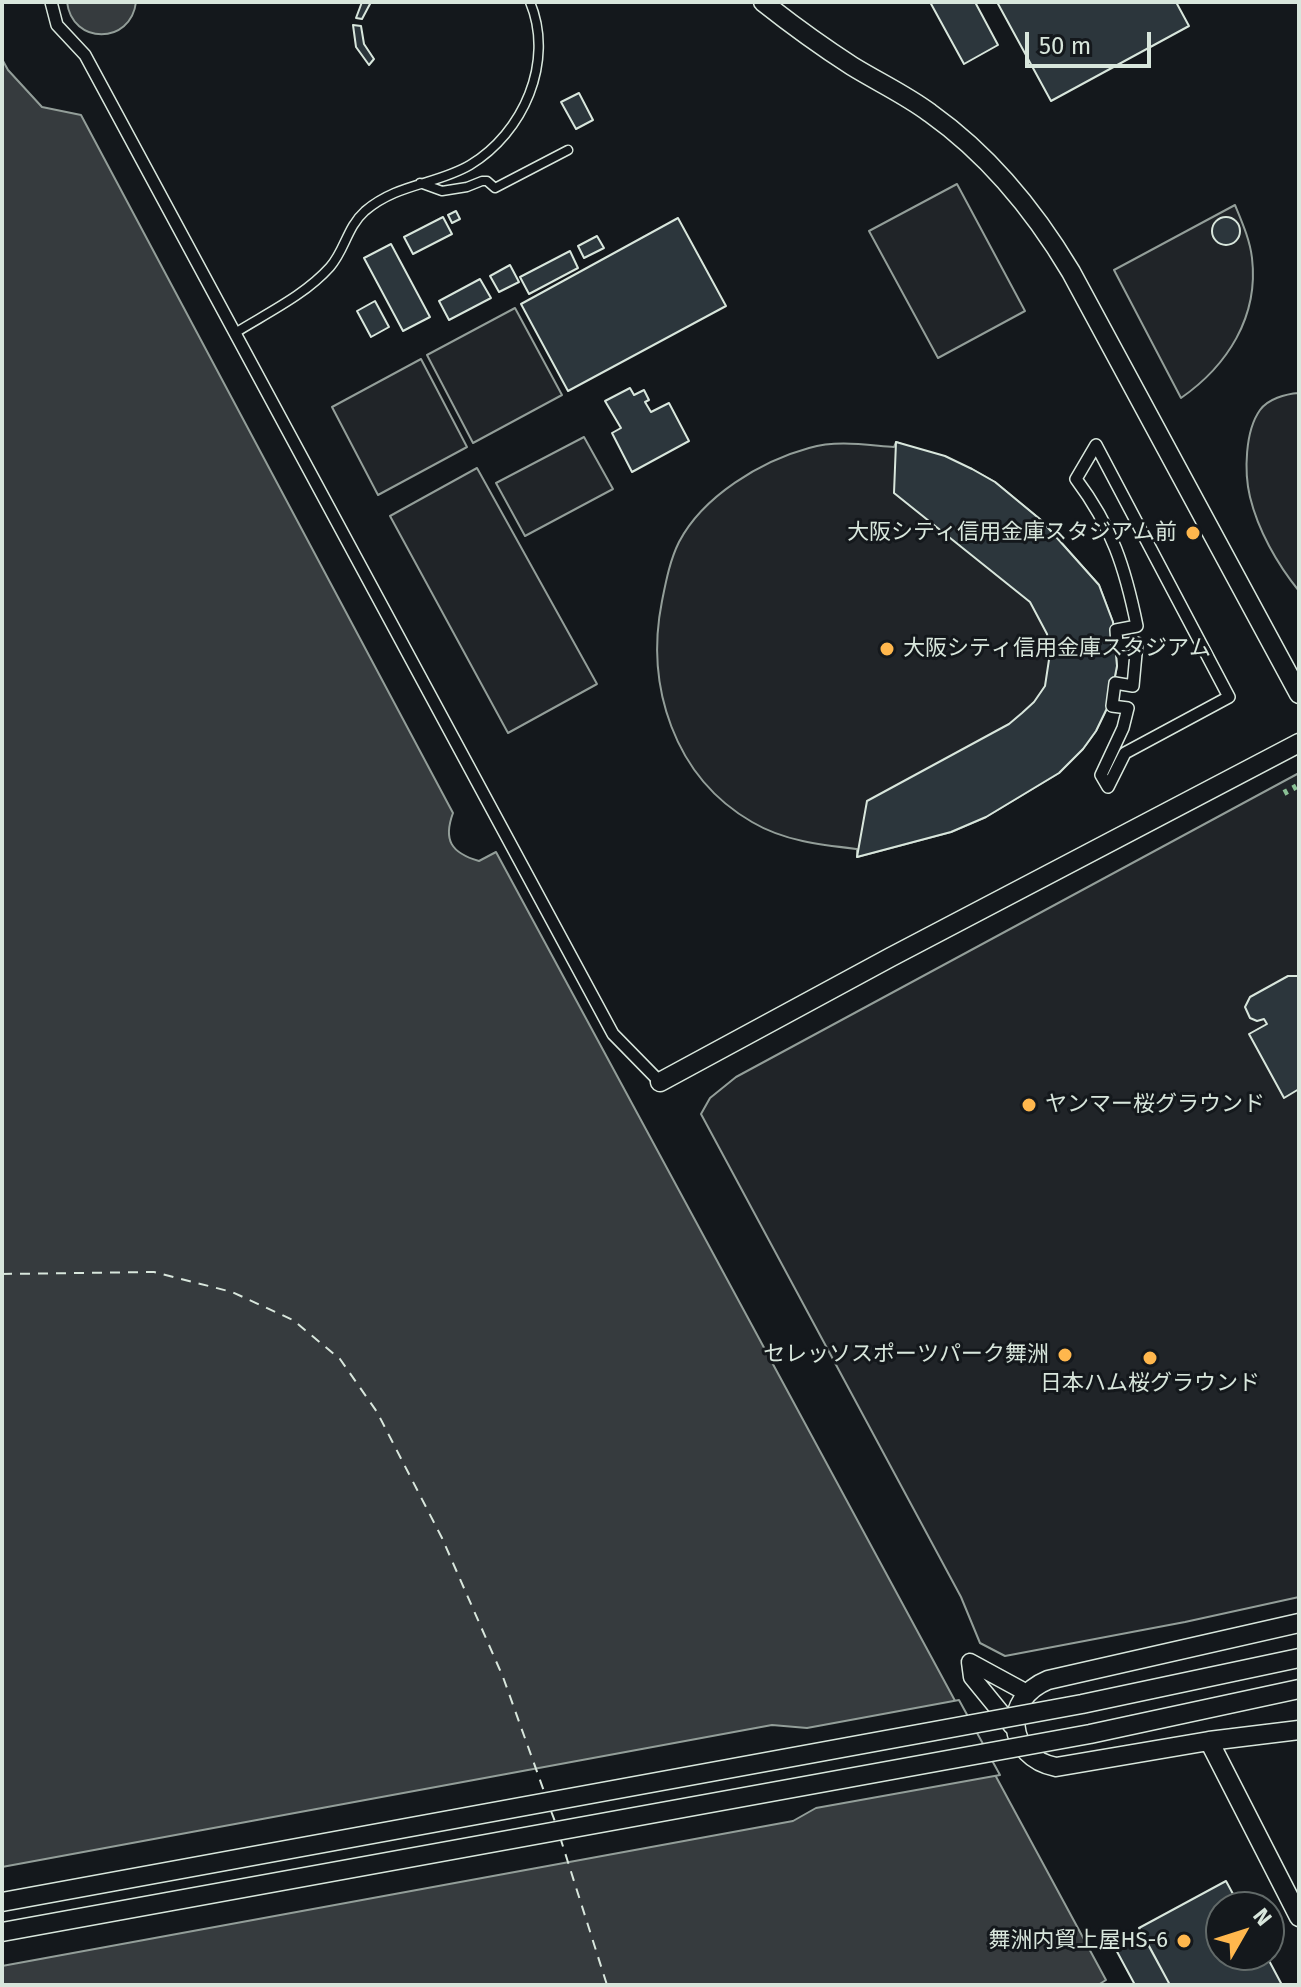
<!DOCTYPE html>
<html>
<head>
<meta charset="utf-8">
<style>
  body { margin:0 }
  #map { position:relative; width:1301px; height:1987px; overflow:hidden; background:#14181c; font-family:"Fira Sans",sans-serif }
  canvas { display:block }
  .frame { position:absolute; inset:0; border:4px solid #d8e6dc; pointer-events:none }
  .north { position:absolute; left:1205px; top:1891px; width:80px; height:80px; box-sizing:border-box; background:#14181c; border:2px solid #626a69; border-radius:50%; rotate:51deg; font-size:22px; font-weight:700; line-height:32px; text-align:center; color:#d8e6dc }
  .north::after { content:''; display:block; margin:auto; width:28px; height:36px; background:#ffb74d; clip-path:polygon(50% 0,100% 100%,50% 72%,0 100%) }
  .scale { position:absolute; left:1025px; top:32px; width:126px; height:36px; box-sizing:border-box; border:4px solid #d8e6dc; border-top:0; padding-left:10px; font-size:24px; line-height:28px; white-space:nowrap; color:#d8e6dc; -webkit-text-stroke:6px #14181c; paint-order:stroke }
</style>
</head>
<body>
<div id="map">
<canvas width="1301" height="1987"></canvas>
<div class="frame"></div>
<div class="north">N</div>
<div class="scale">50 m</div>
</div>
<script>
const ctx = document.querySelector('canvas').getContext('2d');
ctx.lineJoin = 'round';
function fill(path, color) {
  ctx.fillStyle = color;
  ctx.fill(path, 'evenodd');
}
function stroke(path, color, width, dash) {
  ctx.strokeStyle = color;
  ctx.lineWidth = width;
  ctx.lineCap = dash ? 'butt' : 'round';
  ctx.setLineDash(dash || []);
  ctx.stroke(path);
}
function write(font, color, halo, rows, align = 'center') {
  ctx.font = font + ' "Fira Sans","Noto Sans JP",sans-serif';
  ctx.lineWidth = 6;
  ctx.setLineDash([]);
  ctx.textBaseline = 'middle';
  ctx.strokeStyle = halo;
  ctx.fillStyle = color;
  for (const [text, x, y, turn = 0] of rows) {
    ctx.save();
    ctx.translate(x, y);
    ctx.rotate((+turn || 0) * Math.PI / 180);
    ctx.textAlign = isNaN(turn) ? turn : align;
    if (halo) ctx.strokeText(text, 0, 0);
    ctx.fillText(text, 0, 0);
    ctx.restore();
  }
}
const green = new Path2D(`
  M 957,184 L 1025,311 L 938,358 L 869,231 Z
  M 1235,205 C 1242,222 1250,240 1252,258 C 1259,317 1227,366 1181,398 L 1114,270 Z
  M 515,308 L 562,395 L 473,443 L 427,355 Z
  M 421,359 L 467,447 L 378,495 L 332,407 Z
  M 1299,393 L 1299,591 C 1277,564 1258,530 1250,497 C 1244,472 1245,431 1260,410 C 1268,399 1285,394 1299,393 Z
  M 584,437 L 613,489 L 525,536 L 496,483 Z
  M 896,442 L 972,469 L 995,482 L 1041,520 L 1099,585 L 1113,622 L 1117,666 L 1110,702 L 1096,731 L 1083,749 L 1059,773 L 986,817 L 951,832 L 857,857 L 857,849 C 821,845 784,841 752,822 C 674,777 645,686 662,601 C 666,581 670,560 679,542 C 703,496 761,461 809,448 C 837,440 866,445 894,447 Z
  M 477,468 L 597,684 L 508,733 L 390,516 Z
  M 1299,773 L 1299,1597 L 1185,1622 L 1005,1656 L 980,1643 L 961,1597 L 701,1114 L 710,1098 L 736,1077 Z`);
fill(green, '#202428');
stroke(green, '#939e99', 2);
const water = new Path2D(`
  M 67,2 L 136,2 C 131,45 72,45 67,2 Z
  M 2,59 L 8,70 L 42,107 L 81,115 L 453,813 C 443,840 451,853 479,861 L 496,852 L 1106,1980 L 1098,1985 L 2,1985 Z`);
fill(water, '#363b3e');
stroke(water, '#939e99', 2);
const pier = new Path2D(`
  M 959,1700 L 1000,1775 L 816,1808 L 793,1821 L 2,1966 L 2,1867 L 772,1725 L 807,1728 Z`);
fill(pier, '#14181c');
stroke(pier, '#939e99', 2);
stroke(new Path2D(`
  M 2,1274 L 154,1272 L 232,1292 L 293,1320 L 340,1359 L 377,1412 L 442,1538 L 503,1677 L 545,1794
  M 551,1811 L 556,1824
  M 560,1837 L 607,1985`), '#d8e6dc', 2, [10, 8]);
const building = new Path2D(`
  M 362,2 L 371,2 L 362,19 L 356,18 Z
  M 930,2 L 975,2 L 998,45 L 964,64 Z
  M 997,2 L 1176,2 L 1189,26 L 1051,101 Z
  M 353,25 L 361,26 L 364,44 L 374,59 L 369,65 L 356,47 Z
  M 579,93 L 593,120 L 576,129 L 561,102 Z
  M 456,211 L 460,219 L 452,223 L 448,215 Z
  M1212 231a14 14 0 1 1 28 0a14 14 0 1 1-28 0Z
  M 443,217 L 452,234 L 413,254 L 404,237 Z
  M 678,218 L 726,306 L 568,391 L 521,304 Z
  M 597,236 L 604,248 L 584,258 L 578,246 Z
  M 391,244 L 430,317 L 403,331 L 364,258 Z
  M 570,251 L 578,268 L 529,294 L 520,277 Z
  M 510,265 L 519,282 L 499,292 L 490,276 Z
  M 480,279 L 491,298 L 449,320 L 439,301 Z
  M 375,301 L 389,327 L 371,337 L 357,311 Z
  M 630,388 L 634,395 L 644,390 L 649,400 L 645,402 L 651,412 L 669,403 L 689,441 L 632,472 L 612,433 L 621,428 L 605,401 Z
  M 896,442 L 945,456 L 972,469 L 995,482 L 1041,520 L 1099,585 L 1113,622 L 1117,666 L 1110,702 L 1096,731 L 1083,749 L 1059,773 L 986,817 L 951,832 L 857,857 L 867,801 L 1009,724 L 1022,713 L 1034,702 L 1045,686 L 1050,653 L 1047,634 L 1030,602 L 894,493 Z
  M 1288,976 L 1299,976 L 1299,1089 L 1284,1098 L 1249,1034 L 1267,1024 L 1264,1019 L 1257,1021 L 1250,1018 L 1245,1007 L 1250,997 Z
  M 1226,1881 L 1240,1907 L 1221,1907 L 1221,1955 L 1266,1955 L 1282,1985 L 1170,1985 L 1139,1928 Z
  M 1141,1931 L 1170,1985 L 1135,1985 L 1114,1946 Z`);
fill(building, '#2c363c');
stroke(building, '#d8e6dc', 2);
const service = new Path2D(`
  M 420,183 L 442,191 L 467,187 L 482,181 L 487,181 L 495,188 L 568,150
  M 235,333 C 267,313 305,295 330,267 C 345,250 347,227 365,211 C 398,183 436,185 470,165 C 523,133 555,62 530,2`);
const pedestrian = new Path2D(`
  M 51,2 L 57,25 L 85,55 L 613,1034 L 660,1082
  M 1096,445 L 1229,697 L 1125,753 L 1108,787 L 1101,775 L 1123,728 L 1128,708 L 1112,706 L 1115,683 L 1133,686 L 1137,643 L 1117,645 L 1116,630 L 1137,626 C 1125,567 1112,527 1076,479 Z`);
const minor = new Path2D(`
  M 970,1662 L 972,1677 L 1012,1726
  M 970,1662 L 1027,1693`);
const tertiary = new Path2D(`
  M 763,2 C 792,25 821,46 852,66 C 878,82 906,95 930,113 C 989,155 1034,210 1071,272 L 1299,694
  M 660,1082 L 891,957 L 1299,743
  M 1299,1623 L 1048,1680 C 1001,1699 1006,1757 1056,1767 L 1209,1741 L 1299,1730
  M 1209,1741 L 1299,1917`);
stroke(service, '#d8e6dc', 11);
stroke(pedestrian, '#d8e6dc', 14);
stroke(minor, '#d8e6dc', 19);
stroke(tertiary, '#d8e6dc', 21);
stroke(service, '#14181c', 8);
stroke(pedestrian, '#14181c', 11);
stroke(minor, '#14181c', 16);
stroke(tertiary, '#14181c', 18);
const tertiaryBridge = new Path2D(`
  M 2,1902 L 1082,1704 L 1299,1658
  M 2,1932 L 1090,1734 L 1299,1689`);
stroke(tertiaryBridge, '#d8e6dc', 21, []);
stroke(tertiaryBridge, '#14181c', 18);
stroke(new Path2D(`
  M 1284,793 L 1299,785`), '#8ac095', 6, [4, 6]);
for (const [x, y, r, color] of [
  [1193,533,8,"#ffb74d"],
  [887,649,8,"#ffb74d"],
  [1029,1105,8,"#ffb74d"],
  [1065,1355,8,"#ffb74d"],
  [1150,1358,8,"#ffb74d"],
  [1184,1941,8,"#ffb74d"]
]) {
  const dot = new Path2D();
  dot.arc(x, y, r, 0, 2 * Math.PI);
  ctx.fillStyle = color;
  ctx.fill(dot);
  stroke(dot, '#14181c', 3);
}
write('22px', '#d8e6dc', '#14181c', [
  ["大阪シティ信用金庫スタジアム前",1177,533],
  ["大阪シティ信用金庫スタジアム",903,649,"left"],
  ["ヤンマー桜グラウンド",1045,1105,"left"],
  ["セレッソスポーツパーク舞洲",1049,1355],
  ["日本ハム桜グラウンド",1150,1384,"center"],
  ["舞洲内貿上屋HS-6",1168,1941]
], 'right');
</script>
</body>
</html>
